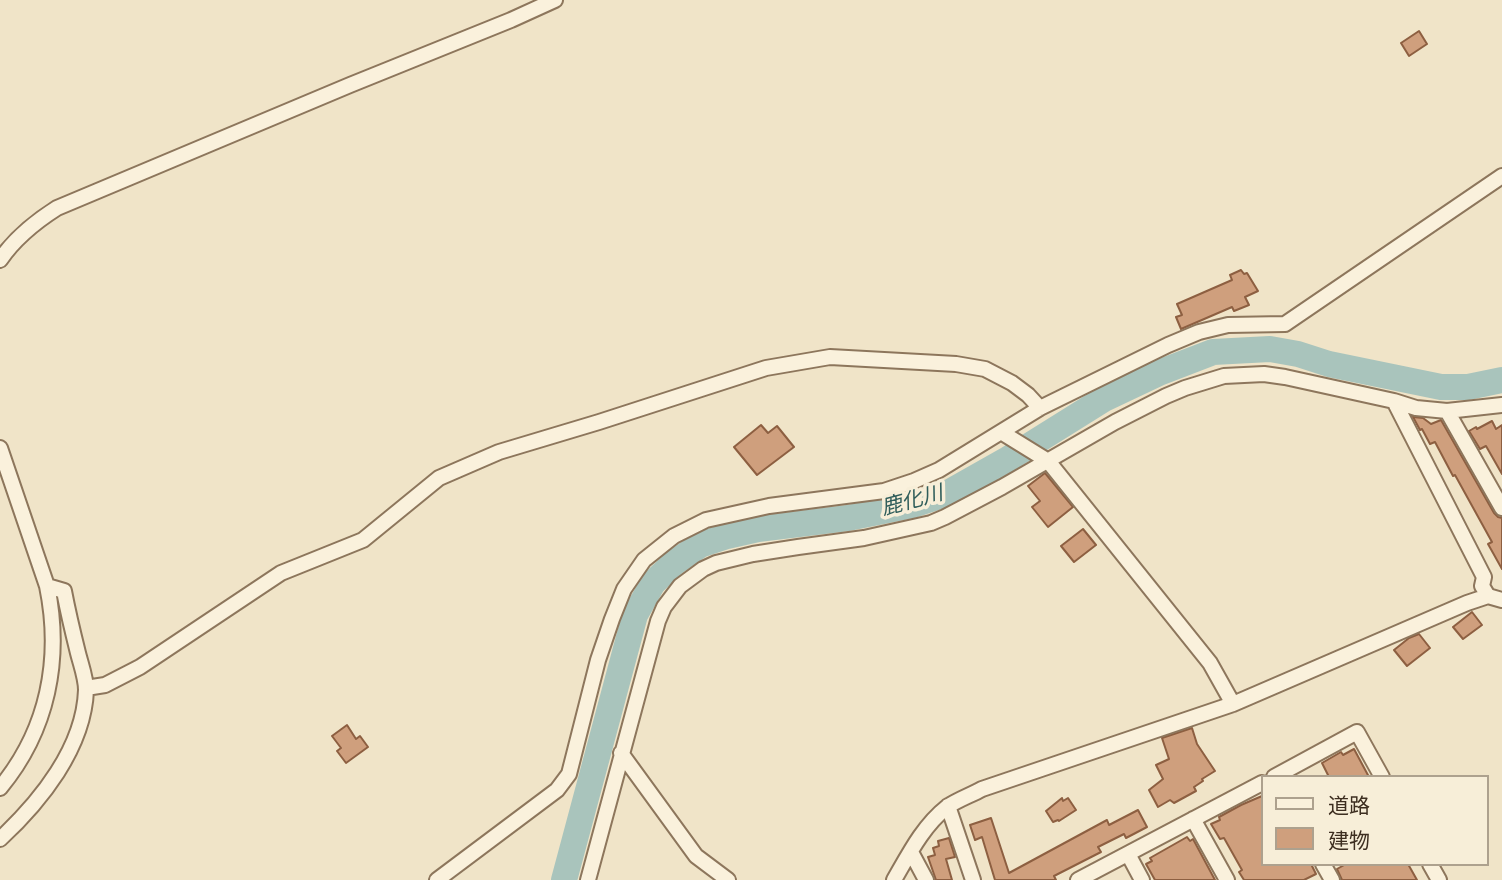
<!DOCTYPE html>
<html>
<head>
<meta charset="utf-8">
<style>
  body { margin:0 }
  #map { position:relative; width:1502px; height:880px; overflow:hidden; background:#f0e4c8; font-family:"Roboto Serif","Noto Sans JP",serif }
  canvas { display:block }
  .legend { position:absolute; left:1261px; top:775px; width:228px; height:91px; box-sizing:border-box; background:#f7eed8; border:2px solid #ada18e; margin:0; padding:9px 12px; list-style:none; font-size:21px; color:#3d2e20 }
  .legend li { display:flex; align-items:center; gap:14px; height:35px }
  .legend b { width:35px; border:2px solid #ada18e }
</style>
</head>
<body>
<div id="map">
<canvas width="1502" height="880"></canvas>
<ul class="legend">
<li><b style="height:9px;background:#faf1dc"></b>道路</li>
<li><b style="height:19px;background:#cf9f7d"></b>建物</li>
</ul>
</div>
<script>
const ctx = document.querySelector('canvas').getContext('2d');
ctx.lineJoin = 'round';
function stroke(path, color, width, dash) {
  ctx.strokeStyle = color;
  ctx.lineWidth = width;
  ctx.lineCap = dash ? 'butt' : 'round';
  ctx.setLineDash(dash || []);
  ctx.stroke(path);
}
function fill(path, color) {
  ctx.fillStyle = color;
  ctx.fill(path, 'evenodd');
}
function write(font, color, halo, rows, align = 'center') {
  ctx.font = font + ' "Roboto Serif","Noto Sans JP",serif';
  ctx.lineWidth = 7;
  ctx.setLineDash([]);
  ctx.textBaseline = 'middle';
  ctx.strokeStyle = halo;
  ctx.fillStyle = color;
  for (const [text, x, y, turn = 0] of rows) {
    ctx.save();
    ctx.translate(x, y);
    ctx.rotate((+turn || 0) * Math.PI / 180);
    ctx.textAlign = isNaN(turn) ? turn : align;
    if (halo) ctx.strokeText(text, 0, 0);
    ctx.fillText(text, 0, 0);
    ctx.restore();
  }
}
stroke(new Path2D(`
  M 564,880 L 635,615 L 653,583 L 674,563 L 700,545 L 727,536 L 758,529 L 848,518 L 913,505 L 946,494 L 1008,459 L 1104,399 L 1161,372 L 1213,352 L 1270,349 L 1298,354 L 1329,364 L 1441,387 L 1468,387 L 1502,380`), '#a9c4bc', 26);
const building = new Path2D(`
  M 1419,31 L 1427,44 L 1409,56 L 1401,43 Z
  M 1241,270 L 1244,274 L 1247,273 L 1258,291 L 1245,297 L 1249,305 L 1234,311 L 1232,307 L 1181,329 L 1176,317 L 1182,315 L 1177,304 L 1232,280 L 1230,275 Z
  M 1413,417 L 1423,418 L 1431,424 L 1441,420 L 1494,513 L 1498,517 L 1502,518 L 1502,569 L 1488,544 L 1492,542 L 1455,475 L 1453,476 L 1435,442 L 1430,444 L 1422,429 L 1420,430 Z
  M 1492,421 L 1496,429 L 1502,425 L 1502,474 L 1486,446 L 1480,449 L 1469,431 L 1476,427 L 1477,429 Z
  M 761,425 L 768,433 L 777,426 L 794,447 L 757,475 L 734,447 Z
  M 1045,473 L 1073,507 L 1048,527 L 1032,507 L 1040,501 L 1028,486 Z
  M 1083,529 L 1096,545 L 1074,562 L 1061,546 Z
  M 1472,612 L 1482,625 L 1463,639 L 1453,627 Z
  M 1419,634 L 1430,648 L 1407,666 L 1394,650 L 1409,638 Z
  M 347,725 L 356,739 L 360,736 L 368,747 L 346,763 L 337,751 L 341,748 L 332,736 Z
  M 1192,728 L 1197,744 L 1215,771 L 1202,779 L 1203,781 L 1194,787 L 1196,791 L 1174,803 L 1170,800 L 1158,807 L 1149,790 L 1163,779 L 1156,765 L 1169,759 L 1162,738 Z
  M 1354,749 L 1369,777 L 1329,777 L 1322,763 L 1341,752 L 1343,755 Z
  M 1262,796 L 1262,864 L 1311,864 L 1316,874 L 1304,880 L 1244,880 L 1239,872 L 1242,870 L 1224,838 L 1220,839 L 1211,824 L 1220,820 L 1219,817 L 1241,805 Z
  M 1062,798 L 1063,801 L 1068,798 L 1076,810 L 1059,821 L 1058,820 L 1053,822 L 1046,811 Z
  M 1138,810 L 1147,827 L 1126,838 L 1124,834 L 1098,847 L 1101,852 L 1054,876 L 1056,880 L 995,880 L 982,837 L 975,840 L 970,825 L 991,818 L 1009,873 L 1107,820 L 1109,825 Z
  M 1187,837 L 1190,841 L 1193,839 L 1215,880 L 1155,880 L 1146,864 L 1152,861 L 1150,858 Z
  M 949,838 L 955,857 L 946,859 L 952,880 L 936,880 L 928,857 L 935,855 L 933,848 L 939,846 L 938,841 Z
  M 1346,864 L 1408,864 L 1417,880 L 1342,880 L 1337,869 Z`);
fill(building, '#cf9f7d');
stroke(building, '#8d5f41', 2);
const minor = new Path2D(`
  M 0,260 C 15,238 35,222 57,208 L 350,85 L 511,20 L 555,0
  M 1394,401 L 1484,577 L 1482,586 L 1488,596
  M 1447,411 L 1502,508
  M 1001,432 L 1048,461 L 1210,663 L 1233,704
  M 0,448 L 47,586 C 62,659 48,730 0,788
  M 86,688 L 105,685 L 140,667 L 281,573 L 363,540 L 439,478 L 499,452 L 599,422 L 766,368 L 830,357 L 956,364 L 985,369 L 1012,383 L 1028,395 L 1040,408
  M 621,753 L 696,856 L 728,880
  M 1274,777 L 1357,732 L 1382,777
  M 948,806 L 973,880
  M 1193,819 L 1227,880
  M 0,839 C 40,802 84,748 86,690 C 86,678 81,665 78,653 C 73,633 68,612 64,591 L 47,586
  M 911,852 L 926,880
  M 1128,854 L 1142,880
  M 1323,864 L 1332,880
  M 1430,864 L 1439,880
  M 437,880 L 557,790 L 569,774 L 598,660 L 612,619 L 624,589 L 644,560 L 674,536 L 706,520 L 769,506 L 884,491 L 914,481 L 939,470 L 1040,408 L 1168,345 L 1199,332 L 1228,325 L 1285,324 L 1502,176
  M 588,880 L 658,621 L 664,607 L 680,586 L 703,569 L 716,563 L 753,554 L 798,547 L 864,538 L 931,523 L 945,517 L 1002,487 L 1115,422 L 1166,396 L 1185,388 L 1224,376 L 1264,374 L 1285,377 L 1394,401 L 1416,408 L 1447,411 L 1502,405
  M 894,880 C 909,854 923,826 947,807 C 957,800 971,795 982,789 L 1233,704 L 1467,603 L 1488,596 L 1502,600
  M 1078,880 L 1262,783`);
stroke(minor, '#8d765c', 18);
stroke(minor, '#faf1dc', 14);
write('italic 21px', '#2f5d5a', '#f7eed8', [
  ["鹿化川",912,501,-15]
]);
</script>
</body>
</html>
